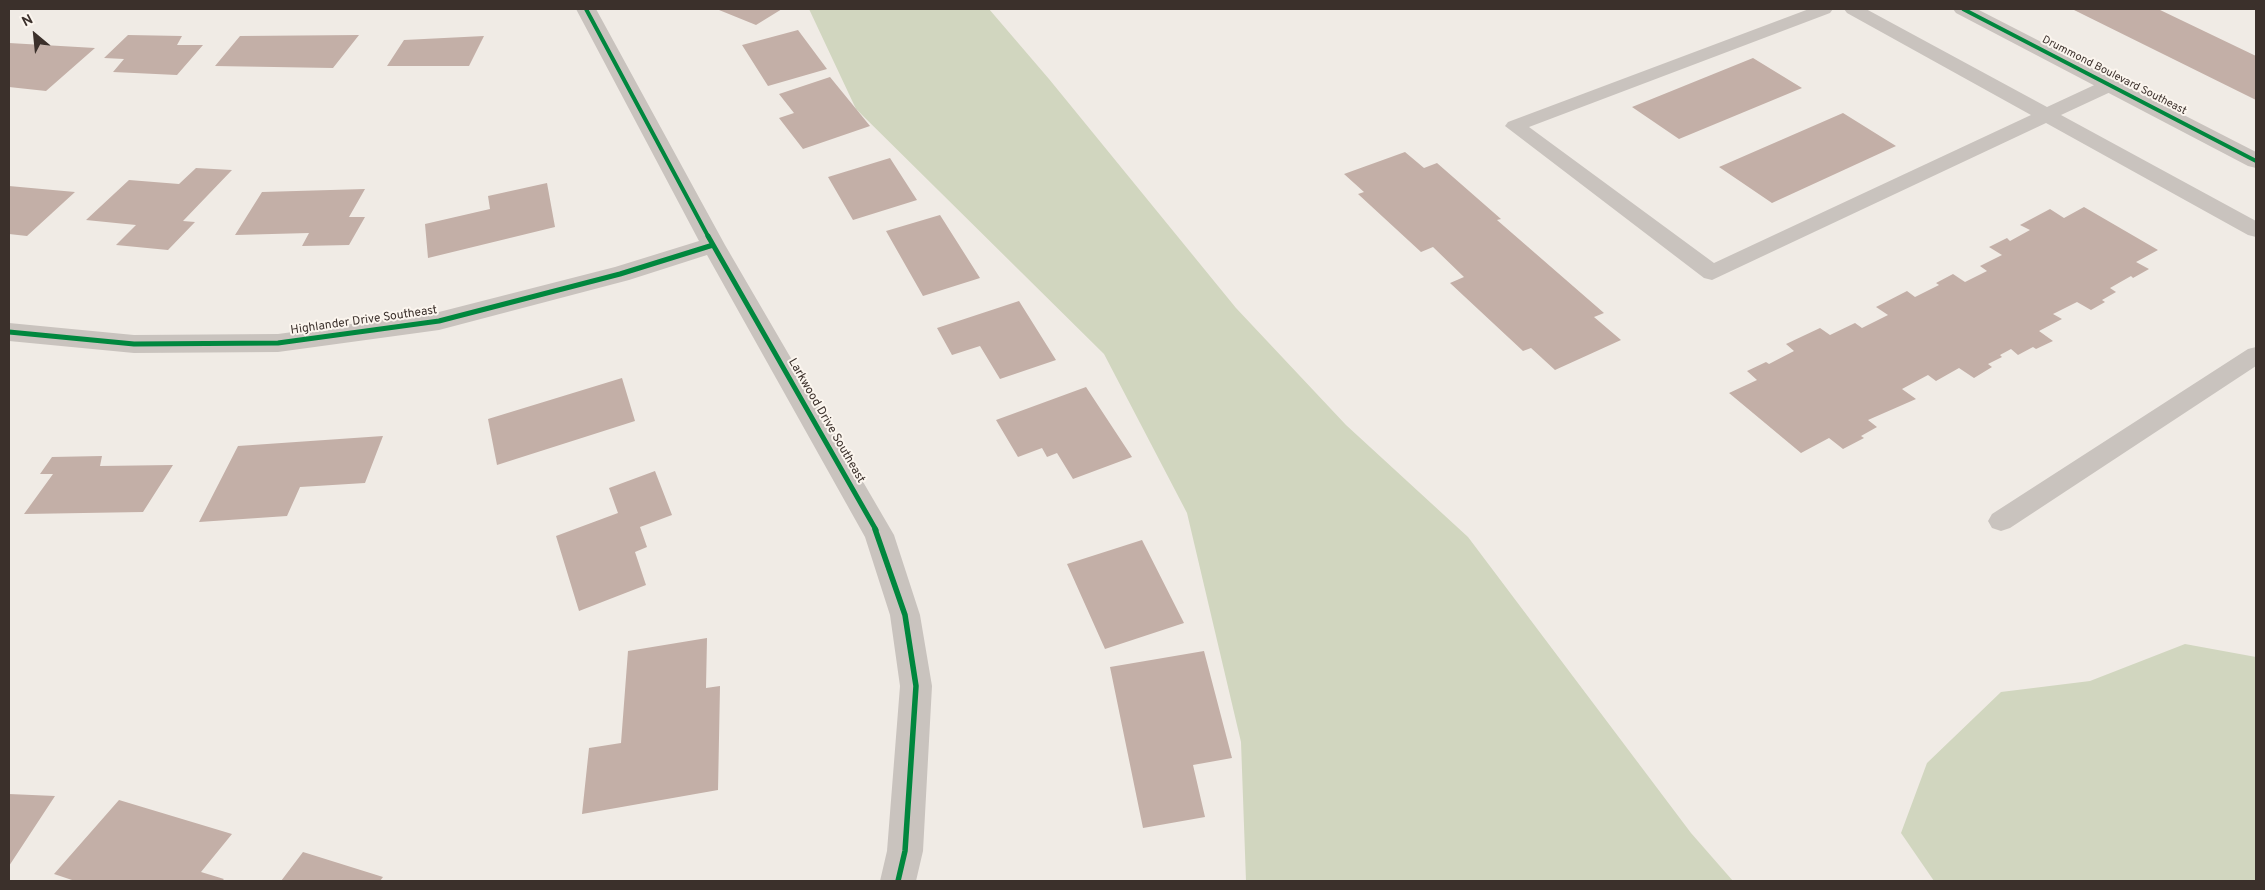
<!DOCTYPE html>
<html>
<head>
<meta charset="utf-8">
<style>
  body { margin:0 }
  #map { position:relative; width:2265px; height:890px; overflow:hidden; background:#f0ebe5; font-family:Overpass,sans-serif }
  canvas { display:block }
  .frame { position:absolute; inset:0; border:10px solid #3b302b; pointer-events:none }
  .north { position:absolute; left:10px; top:10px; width:50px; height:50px; -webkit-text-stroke:4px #fbf5ee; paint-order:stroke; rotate:332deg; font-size:14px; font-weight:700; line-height:20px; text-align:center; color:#3b302b }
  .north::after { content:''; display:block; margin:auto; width:18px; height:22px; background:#3b302b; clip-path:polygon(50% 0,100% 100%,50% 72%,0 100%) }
</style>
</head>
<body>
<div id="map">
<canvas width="2265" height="890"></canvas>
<div class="frame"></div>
<div class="north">N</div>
</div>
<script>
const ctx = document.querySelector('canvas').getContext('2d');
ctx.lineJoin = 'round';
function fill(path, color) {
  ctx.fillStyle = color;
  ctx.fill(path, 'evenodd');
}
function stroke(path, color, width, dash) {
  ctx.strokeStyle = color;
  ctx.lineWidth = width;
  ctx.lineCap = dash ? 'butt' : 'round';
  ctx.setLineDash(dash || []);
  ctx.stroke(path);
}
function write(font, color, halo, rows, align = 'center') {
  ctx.font = font + ' Overpass,sans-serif';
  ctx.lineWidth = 4;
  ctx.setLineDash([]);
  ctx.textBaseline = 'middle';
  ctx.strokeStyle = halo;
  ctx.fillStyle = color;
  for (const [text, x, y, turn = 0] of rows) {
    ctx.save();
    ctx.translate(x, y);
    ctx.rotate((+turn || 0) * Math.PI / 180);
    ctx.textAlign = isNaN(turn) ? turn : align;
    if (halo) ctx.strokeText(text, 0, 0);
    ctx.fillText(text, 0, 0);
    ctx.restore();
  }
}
fill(new Path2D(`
  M 809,9 L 989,9 L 1049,79 L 1236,308 L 1346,425 L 1468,537 L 1691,833 L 1733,881 L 1246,881 L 1241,742 L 1187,513 L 1104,354 L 856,109 Z
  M 2185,644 L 2256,657 L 2256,881 L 1934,881 L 1901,833 L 1927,763 L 2001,692 L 2090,681 Z`), '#d1d6bf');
fill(new Path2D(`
  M 722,9 L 782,9 L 756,25 L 719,10 Z
  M 2072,9 L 2158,9 L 2256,56 L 2256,100 Z
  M 798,30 L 827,69 L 768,86 L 742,45 Z
  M 128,35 L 182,36 L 177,45 L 203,45 L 177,75 L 113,72 L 124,59 L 104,58 Z
  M 359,35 L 333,68 L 215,66 L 240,36 Z
  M 484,36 L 469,66 L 387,66 L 404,40 Z
  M 9,43 L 95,48 L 46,91 L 9,87 Z
  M 1753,58 L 1802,88 L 1679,139 L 1632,107 Z
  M 830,77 L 870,126 L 803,149 L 779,118 L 794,113 L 779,94 Z
  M 1843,113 L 1896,146 L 1772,203 L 1719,167 Z
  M 1405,152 L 1424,168 L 1437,163 L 1501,219 L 1497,220 L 1604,313 L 1594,317 L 1621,340 L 1555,370 L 1531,348 L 1523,351 L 1450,283 L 1464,277 L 1433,247 L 1421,252 L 1358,194 L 1364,192 L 1344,174 Z
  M 890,158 L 917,200 L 853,220 L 828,177 Z
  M 196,168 L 232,170 L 183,221 L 195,222 L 168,250 L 116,245 L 136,225 L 86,220 L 129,180 L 179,184 Z
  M 547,183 L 555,227 L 428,258 L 425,224 L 490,209 L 488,196 Z
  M 9,186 L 75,192 L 27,236 L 9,234 Z
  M 365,189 L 349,217 L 365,217 L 349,245 L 302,246 L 309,233 L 235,235 L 262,192 Z
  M 2084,207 L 2158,250 L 2136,262 L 2149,269 L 2133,278 L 2131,276 L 2110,288 L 2116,292 L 2102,300 L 2105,302 L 2091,310 L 2077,302 L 2053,314 L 2062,319 L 2039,331 L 2053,341 L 2036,349 L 2033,347 L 2018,355 L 2011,349 L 2000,355 L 2002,357 L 1988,364 L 1992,367 L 1974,378 L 1959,368 L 1936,381 L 1928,375 L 1902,389 L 1916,399 L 1868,420 L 1877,427 L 1861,436 L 1864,438 L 1843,449 L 1829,438 L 1801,453 L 1729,393 L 1757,380 L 1747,371 L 1766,362 L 1769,364 L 1794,351 L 1786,344 L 1820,328 L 1830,335 L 1855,323 L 1862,328 L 1888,315 L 1876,307 L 1907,291 L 1915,297 L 1939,285 L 1936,283 L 1953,274 L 1965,282 L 1987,271 L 1980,266 L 2002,255 L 1989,247 L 2007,238 L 2010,241 L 2030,230 L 2020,225 L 2050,209 L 2064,218 Z
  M 940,215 L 980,278 L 923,296 L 886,231 Z
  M 1019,301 L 1056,360 L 1000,379 L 980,346 L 952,355 L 937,328 Z
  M 622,378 L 635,421 L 497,465 L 488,419 Z
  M 1086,387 L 1132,457 L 1073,479 L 1057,453 L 1047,457 L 1042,448 L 1018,457 L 996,420 Z
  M 383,436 L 365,483 L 300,487 L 287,516 L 199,522 L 238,446 Z
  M 102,456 L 100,466 L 173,465 L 143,512 L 24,514 L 53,474 L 40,474 L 52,457 Z
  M 655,471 L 672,515 L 640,527 L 647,547 L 635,552 L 646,585 L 579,611 L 556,536 L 618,513 L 609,488 Z
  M 1142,540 L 1184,623 L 1105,649 L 1067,564 Z
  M 707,638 L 706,688 L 720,686 L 718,790 L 582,814 L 589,748 L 621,743 L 628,651 Z
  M 1204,651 L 1232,758 L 1193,765 L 1205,817 L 1143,828 L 1110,667 Z
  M 9,794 L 55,796 L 9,866 Z
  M 119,800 L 232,834 L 201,872 L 224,879 L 222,881 L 75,881 L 54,874 Z
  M 303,852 L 383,877 L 380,881 L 281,881 Z`), '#c3afa7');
fill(new Path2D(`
  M 1809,9 L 1833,9 L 1830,13 L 1529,127 L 1714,263 L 2031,115 L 1847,13 L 1844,9 L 1866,9 L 2047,107 L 2103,81 L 2110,79 L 2117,81 L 2119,85 L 2117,89 L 2061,115 L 2256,221 L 2256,237 L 2248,235 L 2046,123 L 1712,280 L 1704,278 L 1505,126 L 1508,122 Z
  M 2256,347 L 2256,366 L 2010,528 L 2001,531 L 1992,528 L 1988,521 L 1992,514 L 2248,349 Z`), '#c9c3be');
fill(new Path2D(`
  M 576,9 L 596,9 L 725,245 L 894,535 L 920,615 L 932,686 L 923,851 L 916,881 L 880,881 L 887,851 L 900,686 L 890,615 L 865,537 L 707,255 L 629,280 L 439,330 L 278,352 L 134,353 L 9,341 L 9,323 L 134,335 L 278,334 L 439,312 L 615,267 L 699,241 Z
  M 1953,9 L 1977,9 L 2256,152 L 2256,168 L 2248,166 L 1956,13 Z`), '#c9c3be');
stroke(new Path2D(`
  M 586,9 L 709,238
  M 1963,9 L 2256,161`), '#00873e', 4);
stroke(new Path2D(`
  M 708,236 L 876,530
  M 9,332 L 134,344 L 278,343 L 439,321 L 620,274 L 713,245`), '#00873e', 5);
stroke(new Path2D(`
  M 875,529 L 905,615 L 916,686 L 905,851 L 898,881`), '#00873e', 5.5);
write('11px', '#3b302b', '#fbf5ee', [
  ["Drummond Boulevard Southeast",2114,76,27]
]);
write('12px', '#3b302b', '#fbf5ee', [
  ["Highlander Drive Southeast",364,321,-8],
  ["Larkwood Drive Southeast",826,421,60]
]);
</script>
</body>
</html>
